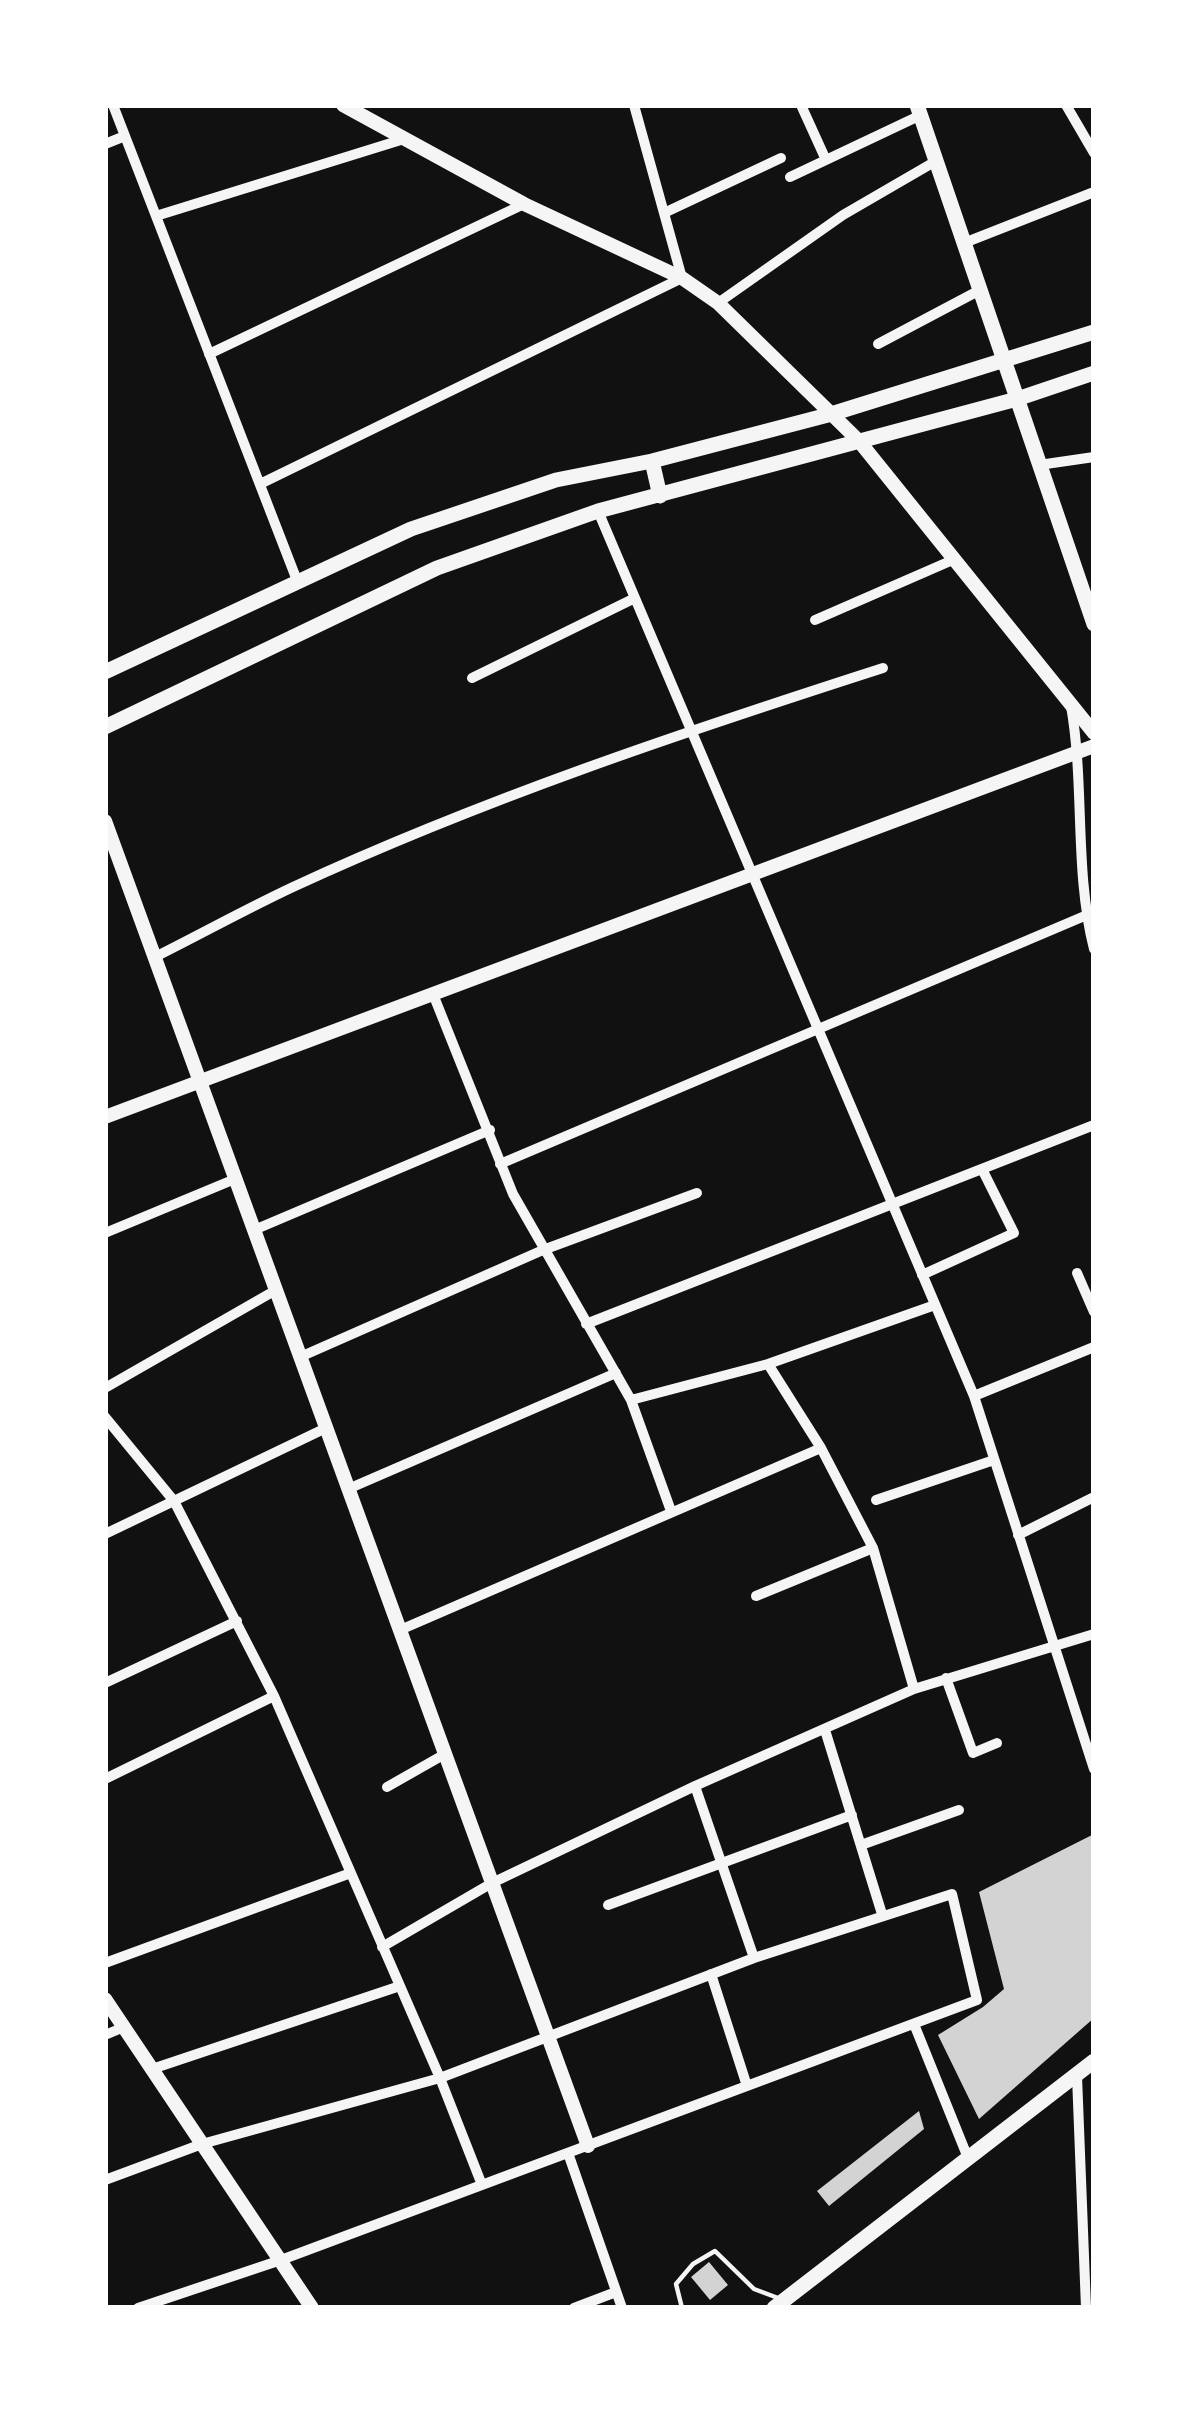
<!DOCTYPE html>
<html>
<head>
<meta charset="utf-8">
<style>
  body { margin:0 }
  #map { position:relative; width:1199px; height:2413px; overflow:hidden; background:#111; font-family:"Sofia Sans Condensed",sans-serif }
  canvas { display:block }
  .frame { position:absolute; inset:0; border:108px solid #fff; pointer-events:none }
</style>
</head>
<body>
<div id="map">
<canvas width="1199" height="2413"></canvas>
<div class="frame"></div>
</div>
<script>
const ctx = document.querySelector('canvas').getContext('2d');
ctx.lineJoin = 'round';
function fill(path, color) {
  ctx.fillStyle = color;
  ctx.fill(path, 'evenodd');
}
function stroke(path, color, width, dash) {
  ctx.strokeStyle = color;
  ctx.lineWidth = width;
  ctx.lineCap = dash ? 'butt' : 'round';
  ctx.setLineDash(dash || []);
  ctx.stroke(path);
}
fill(new Path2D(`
  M 1094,1834 L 1094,2018 L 979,2119 L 938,2035 L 983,2007 L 1004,1989 L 979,1892 Z
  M 919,2111 L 924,2129 L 829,2206 L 817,2191 Z
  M 709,2262 L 728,2285 L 710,2300 L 691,2277 Z`), '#d3d3d3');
stroke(new Path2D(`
  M 682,2308 L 676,2284 L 693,2264 L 715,2251 L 754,2289 L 778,2298`), '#f5f5f5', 4.5);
stroke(new Path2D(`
  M 113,105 L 298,583
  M 801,105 L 826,160
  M 1066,105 L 1094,153
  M 105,144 L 125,136
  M 790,177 L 921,115
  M 664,213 L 781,158
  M 156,216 L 404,139
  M 964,243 L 1094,192
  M 718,303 L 843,215 L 936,161
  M 878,344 L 980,290
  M 209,354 L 524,204
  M 1039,465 L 1094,457
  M 260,484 L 682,278 L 634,105
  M 598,511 L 974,1396 L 1094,1769
  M 815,620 L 955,559
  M 472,678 L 635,598
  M 1071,706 C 1085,786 1074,870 1094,949
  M 155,957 C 201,934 246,909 293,887 C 483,799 684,732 883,668
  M 433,994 L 513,1194 L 631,1400 L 671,1511
  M 500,1164 L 1094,912
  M 254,1230 L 490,1130
  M 105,1233 L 235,1179
  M 1077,1273 L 1094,1312
  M 922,1275 L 1014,1233 L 982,1169
  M 586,1324 L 1094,1125
  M 300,1357 L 543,1250 L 697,1193
  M 768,1364 L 821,1448 L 873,1548 L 914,1689
  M 105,1388 L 276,1290
  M 974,1396 L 1094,1347
  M 631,1400 L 768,1364 L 935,1305
  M 105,1417 L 174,1501 L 274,1696 L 440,2078 L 482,2185
  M 348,1489 L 616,1373
  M 876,1500 L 994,1460
  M 105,1534 L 326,1428
  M 1018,1535 L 1094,1497
  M 756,1596 L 873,1548
  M 400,1630 L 821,1448
  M 946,1678 L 973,1753 L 997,1743
  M 105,1683 L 237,1621
  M 825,1730 L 882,1914
  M 105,1779 L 274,1696
  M 695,1786 L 754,1958
  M 387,1787 L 445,1754
  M 861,1845 L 959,1810
  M 608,1905 L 852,1815
  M 382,1947 L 492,1883 L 695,1786 L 914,1689 L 1094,1634
  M 105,1963 L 348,1874
  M 711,1974 L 747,2086
  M 914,2024 L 968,2158
  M 105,2035 L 124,2027
  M 152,2069 L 400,1986
  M 1077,2076 L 1086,2308
  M 568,2153 L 622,2308
  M 105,2180 L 202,2144 L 440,2078 L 754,1958 L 952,1894 L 977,2000 L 281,2260 L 138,2308
  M 574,2308 L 616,2292`), '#f5f5f5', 10);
stroke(new Path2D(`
  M 343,105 L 524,204 L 682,278 L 718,303 L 859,441 L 1094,733
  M 105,821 L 588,2146
  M 105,1117 L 1094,746
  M 105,1999 L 312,2308`), '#f5f5f5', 14);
stroke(new Path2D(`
  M 917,105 L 1094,624
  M 652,461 L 660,496
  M 105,672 L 411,529 L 556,480 L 652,461 L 828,415 L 1094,332
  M 105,727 L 437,568 L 598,511 L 1017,399 L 1094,373
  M 774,2308 L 1094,2061`), '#f5f5f5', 15);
</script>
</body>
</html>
